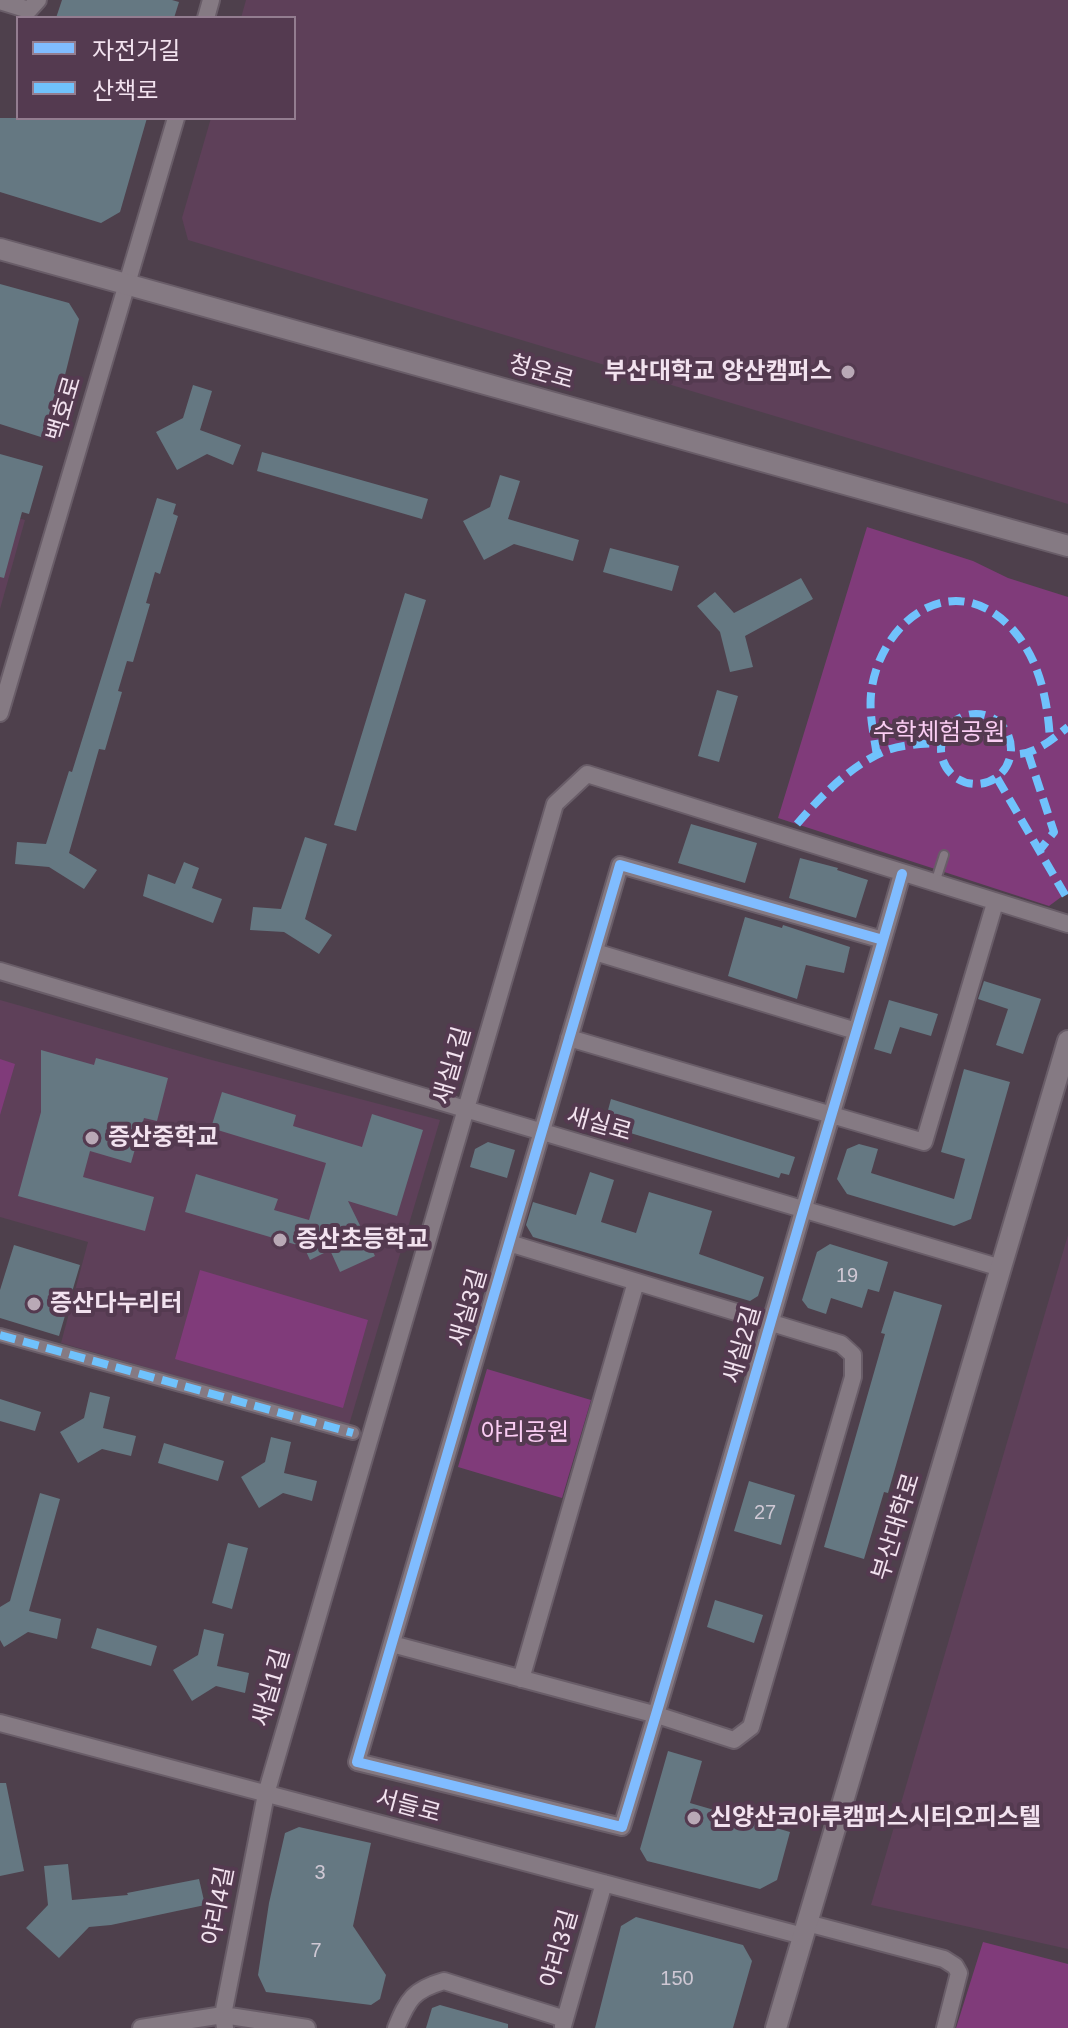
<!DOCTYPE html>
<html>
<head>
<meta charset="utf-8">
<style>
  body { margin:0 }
  #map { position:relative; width:1068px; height:2028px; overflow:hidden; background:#4e404c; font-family:Helvetica,"Noto Sans KR",sans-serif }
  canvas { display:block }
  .legend { position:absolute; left:16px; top:16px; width:280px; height:104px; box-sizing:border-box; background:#543a50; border:2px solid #937d90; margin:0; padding:10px 14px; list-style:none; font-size:24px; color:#f2e2ef }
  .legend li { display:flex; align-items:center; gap:16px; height:40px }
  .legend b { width:40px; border:2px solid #937d90 }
</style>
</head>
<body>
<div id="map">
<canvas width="1068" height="2028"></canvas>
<ul class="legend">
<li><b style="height:10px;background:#80bcff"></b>자전거길</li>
<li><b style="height:10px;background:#70c2fc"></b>산책로</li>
</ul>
</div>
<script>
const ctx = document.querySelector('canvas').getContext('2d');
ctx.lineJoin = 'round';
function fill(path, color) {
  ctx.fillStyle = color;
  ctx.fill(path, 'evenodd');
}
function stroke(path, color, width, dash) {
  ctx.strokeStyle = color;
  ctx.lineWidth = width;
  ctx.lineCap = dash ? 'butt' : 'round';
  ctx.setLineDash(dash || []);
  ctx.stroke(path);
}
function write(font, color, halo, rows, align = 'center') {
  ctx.font = font + ' Helvetica,"Noto Sans KR",sans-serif';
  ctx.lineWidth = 8;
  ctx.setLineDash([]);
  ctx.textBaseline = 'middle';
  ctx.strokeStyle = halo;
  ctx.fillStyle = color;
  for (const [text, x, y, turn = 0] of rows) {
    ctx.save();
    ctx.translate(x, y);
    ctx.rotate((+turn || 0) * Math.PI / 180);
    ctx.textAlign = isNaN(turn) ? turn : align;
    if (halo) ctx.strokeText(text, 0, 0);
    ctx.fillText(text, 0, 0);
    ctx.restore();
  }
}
fill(new Path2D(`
  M 246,0 L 1068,0 L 1068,504 L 188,240 L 182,218 L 211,118 L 294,118 L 294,18 L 241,18 Z
  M 0,513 L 25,520 L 0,609 Z
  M 0,1000 L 208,1059 L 440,1120 L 349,1425 L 61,1343 L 88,1242 L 0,1217 Z
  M 1068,1235 L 1068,1949 L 871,1905 Z`), '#5e4059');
fill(new Path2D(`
  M 867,527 L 973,561 L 1008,578 L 1068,597 L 1068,892 L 1049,906 L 778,818 Z
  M 0,1059 L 15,1064 L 0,1115 Z
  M 200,1270 L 368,1320 L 343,1408 L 175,1359 Z
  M 487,1369 L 591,1400 L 562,1498 L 458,1467 Z
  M 983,1942 L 1068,1964 L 1068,2028 L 956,2028 Z`), '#803b7a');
fill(new Path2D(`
  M 62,0 L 172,0 L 179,2 L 174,18 L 56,18 Z
  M 0,118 L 147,118 L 120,212 L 101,223 L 0,192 Z
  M 0,284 L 69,303 L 79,319 L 60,395 L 56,394 L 44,438 L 0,424 Z
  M 193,385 L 212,391 L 200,430 L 241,445 L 233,465 L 207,454 L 177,470 L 156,432 L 183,418 Z
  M 262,452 L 428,499 L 422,519 L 257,471 Z
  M 0,454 L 43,466 L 29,514 L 22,512 L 4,578 L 0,577 Z
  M 500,475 L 520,481 L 508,519 L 579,540 L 573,561 L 514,544 L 484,560 L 463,521 L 490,507 Z
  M 157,498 L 176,504 L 173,514 L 178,516 L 160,574 L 155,572 L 146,603 L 150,604 L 133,662 L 127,661 L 118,691 L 122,692 L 105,750 L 99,749 L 69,853 L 97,870 L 84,889 L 49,867 L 15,864 L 17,842 L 46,844 L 69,771 L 72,772 Z
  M 610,548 L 679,566 L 672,591 L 603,572 Z
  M 801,578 L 813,599 L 745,636 L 753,667 L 730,672 L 720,632 L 697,606 L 715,592 L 734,613 Z
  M 405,593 L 426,600 L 356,831 L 334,825 Z
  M 717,690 L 738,696 L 719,762 L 698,756 Z
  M 691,824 L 757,843 L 745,883 L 678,863 Z
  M 305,837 L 327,844 L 305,919 L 332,935 L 319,954 L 284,932 L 250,930 L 253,907 L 281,909 Z
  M 800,858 L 838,868 L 837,870 L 868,880 L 856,918 L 789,898 Z
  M 184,862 L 199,868 L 192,888 L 222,899 L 213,923 L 143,896 L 148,874 L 175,884 Z
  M 745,917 L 782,928 L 783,925 L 850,947 L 844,973 L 806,965 L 797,999 L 728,976 Z
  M 984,981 L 1041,999 L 1023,1054 L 996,1045 L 1008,1009 L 978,999 Z
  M 889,1000 L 938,1014 L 931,1036 L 900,1027 L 891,1054 L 874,1049 Z
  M 41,1050 L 94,1065 L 96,1058 L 168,1078 L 157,1121 L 144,1118 L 131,1163 L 90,1151 L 83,1177 L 154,1197 L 145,1231 L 18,1196 L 41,1112 Z
  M 964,1069 L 1010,1082 L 971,1219 L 954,1226 L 847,1194 L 837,1179 L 847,1149 L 859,1144 L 878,1149 L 871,1173 L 954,1199 L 965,1159 L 941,1152 Z
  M 222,1092 L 296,1115 L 293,1126 L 362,1147 L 372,1114 L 423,1130 L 397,1216 L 348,1201 L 375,1256 L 340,1272 L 330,1250 L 310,1260 L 304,1247 L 185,1212 L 196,1174 L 278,1199 L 274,1210 L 309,1220 L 326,1163 L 211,1128 Z
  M 611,1099 L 795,1157 L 789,1175 L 781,1173 L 779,1178 L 604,1125 Z
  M 488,1142 L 515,1150 L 507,1178 L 470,1167 L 475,1149 Z
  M 590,1172 L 614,1180 L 601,1222 L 636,1233 L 649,1192 L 712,1211 L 699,1254 L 764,1277 L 758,1296 L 750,1301 L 533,1237 L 526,1225 L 533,1202 L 576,1215 Z
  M 830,1244 L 888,1262 L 879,1292 L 868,1289 L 862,1308 L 831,1298 L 826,1314 L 808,1308 L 802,1300 L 817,1252 Z
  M 14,1245 L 80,1265 L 59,1336 L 0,1318 L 0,1290 Z
  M 894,1291 L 942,1305 L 888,1493 L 884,1492 L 864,1559 L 824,1547 L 885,1334 L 881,1333 Z
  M 90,1392 L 110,1397 L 103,1428 L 136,1436 L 131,1456 L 102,1449 L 78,1463 L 60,1432 L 84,1418 Z
  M 0,1399 L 41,1412 L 35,1431 L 0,1421 Z
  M 271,1437 L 291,1442 L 284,1473 L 317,1481 L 312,1501 L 283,1493 L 259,1508 L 241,1477 L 265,1462 Z
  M 164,1443 L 224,1461 L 218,1481 L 158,1463 Z
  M 749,1481 L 795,1495 L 781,1545 L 734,1531 Z
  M 40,1493 L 60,1499 L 29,1611 L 61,1619 L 57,1639 L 28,1632 L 4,1647 L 0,1640 L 0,1607 L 10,1601 Z
  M 228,1543 L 248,1548 L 232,1609 L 212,1603 Z
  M 715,1600 L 763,1615 L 754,1643 L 707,1627 Z
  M 97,1628 L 157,1646 L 151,1666 L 91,1648 Z
  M 204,1629 L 224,1634 L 217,1666 L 249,1673 L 245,1693 L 216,1686 L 192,1701 L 173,1670 L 198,1655 Z
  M 668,1751 L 702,1761 L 690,1803 L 790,1832 L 777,1880 L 760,1889 L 647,1861 L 640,1849 Z
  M 0,1783 L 6,1783 L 24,1871 L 0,1876 Z
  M 299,1827 L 371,1843 L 353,1926 L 386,1975 L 380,1999 L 371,2005 L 266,1992 L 258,1975 L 269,1903 L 285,1833 Z
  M 68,1864 L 72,1900 L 128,1895 L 127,1893 L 199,1879 L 205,1905 L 111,1925 L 89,1927 L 59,1958 L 26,1928 L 48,1905 L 44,1866 Z
  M 636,1917 L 743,1945 L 752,1961 L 733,2028 L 595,2028 L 621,1926 Z
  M 440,2005 L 508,2024 L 508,2028 L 426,2028 L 432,2008 Z`), '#657882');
const service = new Path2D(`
  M 935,883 L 944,855`);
const pedestrian = new Path2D(`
  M 0,1335 L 353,1433`);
const minor = new Path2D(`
  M 0,1 L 29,10 L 38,0
  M 206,18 L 211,0
  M 0,713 L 176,118
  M 883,940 L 620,865 L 357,1762 L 622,1827 C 685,1622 743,1416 803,1211 C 836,1099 870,987 902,874
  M 595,952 L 856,1031
  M 0,971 L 1001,1268
  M 569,1038 L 924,1142 L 995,903
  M 392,1644 L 657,1715 L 734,1740 L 751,1727 L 853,1377 L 853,1355 L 841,1344 L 509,1243
  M 521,1679 L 636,1282
  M 0,1723 L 803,1936
  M 807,1923 L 944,1959 L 955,1966 L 959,1973 L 945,2028
  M 563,2026 L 604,1883
  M 141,2028 L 223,2015 L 307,2028
  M 225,2028 L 223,2015 L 266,1794 L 555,804 L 587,774 L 1068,924
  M 396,2028 C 408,1999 413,1990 444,1981 L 565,2019`);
const tertiary = new Path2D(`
  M 0,249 L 1068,546
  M 776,2028 L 1068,1041`);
stroke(service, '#695d68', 12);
stroke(pedestrian, '#695d68', 16);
stroke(minor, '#695d68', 20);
stroke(tertiary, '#695d68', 24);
stroke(service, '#857a83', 8);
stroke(pedestrian, '#857a83', 12);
stroke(minor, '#857a83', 16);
stroke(tertiary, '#857a83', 20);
stroke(new Path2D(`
  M941 749a35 35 0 1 1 70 0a35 35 0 1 1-70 0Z
  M 1028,753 L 1054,832 L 1039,851
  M 1020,754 C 1038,752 1054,738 1068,727
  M 877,756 C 874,735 869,715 871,694 C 879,620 955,564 1014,631 C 1040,661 1048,702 1050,741
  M 997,778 L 1068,900
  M 797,824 C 821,796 850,766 885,751 C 902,744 923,744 941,743
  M 0,1335 L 353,1433`), '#70c2fc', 8, [16, 8]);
stroke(new Path2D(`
  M 883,940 L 620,865 L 357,1762 L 622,1827 C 685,1622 743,1416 803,1211 C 836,1099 870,987 902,874`), '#80bcff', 10);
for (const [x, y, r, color] of [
  [848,372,8,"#b9a9b6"],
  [92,1138,8,"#b9a9b6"],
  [280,1240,8,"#b9a9b6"],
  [34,1304,8,"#b9a9b6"],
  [694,1818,8,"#b9a9b6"]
]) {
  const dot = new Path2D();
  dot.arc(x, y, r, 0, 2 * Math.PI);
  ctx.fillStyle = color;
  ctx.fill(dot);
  stroke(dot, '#543a50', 3);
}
write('20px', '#cfc8d4', null, [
  ["19",847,1276],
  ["27",765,1513],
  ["3",320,1873],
  ["7",316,1951],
  ["150",677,1979]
]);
write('bold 24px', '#f2e2ef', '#543a50', [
  ["부산대학교 양산캠퍼스",832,372,"right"],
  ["증산중학교",108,1138],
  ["증산초등학교",296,1240],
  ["증산다누리터",50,1304],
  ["신양산코아루캠퍼스시티오피스텔",710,1818]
], 'left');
write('24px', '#f2e2ef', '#543a50', [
  ["청운로",541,373,16],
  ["백호로",65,409,-74],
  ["새실1길",453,1066,-74],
  ["새실로",599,1125,16],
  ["새실3길",469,1308,-74],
  ["새실2길",743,1345,-74],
  ["부산대학로",897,1527,-73],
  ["새실1길",272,1688,-74],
  ["서들로",408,1807,15],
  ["야리4길",219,1906,-79],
  ["야리3길",560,1949,-74]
]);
write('24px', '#facdf3', '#543a50', [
  ["수학체험공원",939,733],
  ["야리공원",525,1433]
]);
</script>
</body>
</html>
